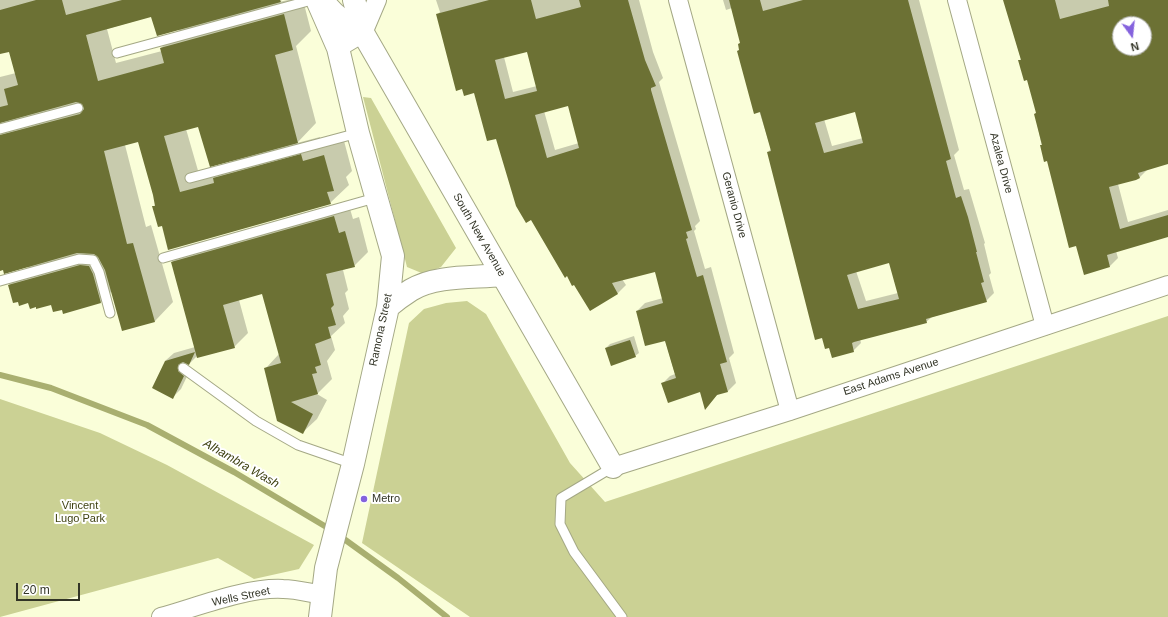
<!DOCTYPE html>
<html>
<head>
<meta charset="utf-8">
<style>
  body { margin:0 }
  #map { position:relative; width:1168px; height:617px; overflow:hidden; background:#fafed9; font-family:Arial,sans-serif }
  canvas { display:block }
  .north { position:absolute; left:1112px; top:16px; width:40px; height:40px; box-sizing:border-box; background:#fff; border:1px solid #adaea8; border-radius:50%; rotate:165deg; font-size:11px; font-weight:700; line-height:16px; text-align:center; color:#323426 }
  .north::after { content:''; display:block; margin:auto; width:14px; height:18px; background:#8462dd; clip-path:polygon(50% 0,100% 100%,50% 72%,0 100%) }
  .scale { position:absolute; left:16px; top:583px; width:64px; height:18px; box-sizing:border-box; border:2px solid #323426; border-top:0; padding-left:5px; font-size:12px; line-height:14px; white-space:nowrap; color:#323426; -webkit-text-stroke:3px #fff; paint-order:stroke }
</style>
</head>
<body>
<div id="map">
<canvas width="1168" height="617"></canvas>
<div class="north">N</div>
<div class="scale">20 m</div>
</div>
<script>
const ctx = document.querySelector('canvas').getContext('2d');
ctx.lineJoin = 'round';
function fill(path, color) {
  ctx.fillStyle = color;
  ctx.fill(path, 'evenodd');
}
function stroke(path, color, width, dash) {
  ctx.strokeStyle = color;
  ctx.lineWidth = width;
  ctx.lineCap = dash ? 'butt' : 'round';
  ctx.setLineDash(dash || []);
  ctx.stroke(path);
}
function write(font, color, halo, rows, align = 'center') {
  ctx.font = font + ' Arial,sans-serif';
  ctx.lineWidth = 4;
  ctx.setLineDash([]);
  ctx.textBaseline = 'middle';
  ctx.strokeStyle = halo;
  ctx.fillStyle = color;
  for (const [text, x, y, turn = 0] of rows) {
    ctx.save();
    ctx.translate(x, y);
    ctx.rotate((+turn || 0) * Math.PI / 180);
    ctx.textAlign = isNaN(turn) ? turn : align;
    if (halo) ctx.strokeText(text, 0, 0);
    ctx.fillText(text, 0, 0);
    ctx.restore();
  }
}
fill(new Path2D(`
  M 363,97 L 371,98 L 456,248 L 441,267 L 424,274 L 407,267 Z
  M 467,301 L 486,314 L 570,463 L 605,502 L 1168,316 L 1168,617 L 470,617 L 362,543 L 409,323 L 424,309 L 446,303 Z
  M 0,399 L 100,433 L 167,465 L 314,545 L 299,569 L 254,579 L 218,558 L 0,617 Z`), '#cbd194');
fill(new Path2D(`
  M 0,0 L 282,0 L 279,2 L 288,0 L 303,0 L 311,31 L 296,46 L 316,123 L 297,143 L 320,137 L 321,143 L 343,137 L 352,171 L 346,177 L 349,185 L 330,203 L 162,225 L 153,207 L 156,204 L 139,141 L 125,145 L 146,227 L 151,225 L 173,302 L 155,321 L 123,330 L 112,291 L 101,302 L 62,309 L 52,304 L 36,306 L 29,302 L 9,285 L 29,266 L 0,270 L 0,77 L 16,73 L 10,50 L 0,53 ZM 152,16 L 180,29 L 161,48 L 162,51 L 116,63 L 107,29 ZM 199,126 L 233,159 L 225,167 L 199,174 L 186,129 Z
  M 436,0 L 639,0 L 653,52 L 663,78 L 659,82 L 700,221 L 695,226 L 696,229 L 694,231 L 705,269 L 711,267 L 734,353 L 729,358 L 736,383 L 728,391 L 718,394 L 705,408 L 700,391 L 662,384 L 670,376 L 675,374 L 665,340 L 637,311 L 645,303 L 663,298 L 655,271 L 622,279 L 626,285 L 618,293 L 590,309 L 475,92 L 438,14 L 440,12 ZM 527,51 L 537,86 L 513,92 L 504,57 ZM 569,105 L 579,143 L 555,150 L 544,111 Z
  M 723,0 L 919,0 L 959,150 L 954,155 L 964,190 L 969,189 L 985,243 L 984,244 L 991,273 L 989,275 L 994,293 L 986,301 L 932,317 L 926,322 L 860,339 L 861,343 L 853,351 L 768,152 L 771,149 L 740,49 L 739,44 L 741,42 L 732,8 L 726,10 ZM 856,110 L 863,138 L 832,146 L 824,119 ZM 889,261 L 898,293 L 866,301 L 856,271 Z
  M 1004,0 L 1168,0 L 1168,163 L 1148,169 L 1140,177 L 1118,184 L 1128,222 L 1168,210 L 1168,236 L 1116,251 L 1118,258 L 1110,266 L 1077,245 L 1048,160 L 1045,161 L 1035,114 L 1037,112 L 1028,78 L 1019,61 L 1021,59 ZM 1120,24 L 1144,24 L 1144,48 L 1120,48 Z
  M 348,202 L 353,219 L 359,217 L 368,252 L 354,266 L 343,270 L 348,290 L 345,293 L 349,309 L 343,316 L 345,323 L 331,336 L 335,350 L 327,361 L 332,379 L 317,394 L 327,400 L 317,419 L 302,433 L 266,368 L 279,354 L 263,293 L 239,300 L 248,333 L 234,347 L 197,356 L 188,365 L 191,368 L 181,389 L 173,397 L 165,361 L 174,353 L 195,347 L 172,262 L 187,248 Z
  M 634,336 L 639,353 L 635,356 L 606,348 L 610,344 Z`), '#0003');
stroke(new Path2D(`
  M 0,375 L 51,388 L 147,425 L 234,472 L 333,531 L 398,578 L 447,617`), '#a9af70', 6);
fill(new Path2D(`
  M 36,0 L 62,0 L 66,15 L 122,0 L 280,0 L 281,2 L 157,36 L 151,17 L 86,35 L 98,81 L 164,63 L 160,48 L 284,14 L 293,50 L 275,55 L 298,143 L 210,167 L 198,127 L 164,136 L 180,192 L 214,183 L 213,178 L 301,154 L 303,161 L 324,155 L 334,191 L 327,192 L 331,204 L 168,250 L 162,226 L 158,227 L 152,206 L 155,206 L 153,195 L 138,142 L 104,151 L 127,244 L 133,243 L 155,322 L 122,331 L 105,270 L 98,257 L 94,254 L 77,253 L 4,274 L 3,270 L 0,271 L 0,135 L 80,114 L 84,109 L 82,104 L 76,102 L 0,123 L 0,107 L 8,105 L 4,89 L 18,85 L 9,52 L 0,54 L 0,10 Z
  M 489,0 L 531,0 L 536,19 L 581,7 L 579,0 L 628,0 L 645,60 L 656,86 L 651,88 L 651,90 L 692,230 L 686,232 L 688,238 L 686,239 L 697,277 L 703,275 L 727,362 L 720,364 L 728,392 L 717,395 L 705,410 L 700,392 L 668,403 L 661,383 L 676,378 L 665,341 L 645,346 L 636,311 L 663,303 L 655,272 L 612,283 L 618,294 L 590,311 L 574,285 L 572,286 L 567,276 L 565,278 L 531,220 L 526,223 L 516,206 L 496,139 L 487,141 L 474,93 L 464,96 L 462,89 L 456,91 L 436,14 ZM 527,52 L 537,91 L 505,99 L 495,60 ZM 568,106 L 579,148 L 547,158 L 535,115 Z
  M 729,0 L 760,0 L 763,11 L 803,0 L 908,0 L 951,159 L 946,161 L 956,198 L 961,196 L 968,217 L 977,252 L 976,252 L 984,282 L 981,283 L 987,302 L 926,319 L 927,323 L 854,342 L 852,343 L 854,352 L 832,358 L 829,348 L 825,349 L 822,338 L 815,340 L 767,152 L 771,151 L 760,112 L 754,114 L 737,51 L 739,50 L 738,44 L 740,43 ZM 855,112 L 863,143 L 824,153 L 815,123 ZM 889,263 L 899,299 L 858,309 L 847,275 Z
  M 1003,0 L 1055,0 L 1060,19 L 1109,6 L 1108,0 L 1168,0 L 1168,164 L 1138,173 L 1140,178 L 1136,180 L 1109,187 L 1120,229 L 1168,215 L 1168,237 L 1107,255 L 1110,267 L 1084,275 L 1076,246 L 1069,248 L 1047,161 L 1044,162 L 1040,145 L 1042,145 L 1034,114 L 1036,113 L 1027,80 L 1024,81 L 1018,60 L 1021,60 ZM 1120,24 L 1144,24 L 1144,48 L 1120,48 Z
  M 334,216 L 339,233 L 345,231 L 355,267 L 326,274 L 334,305 L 331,308 L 336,325 L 328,327 L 331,338 L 315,344 L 321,365 L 315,367 L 317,373 L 312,374 L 318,394 L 291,402 L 313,414 L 303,434 L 277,421 L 264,368 L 281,363 L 262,294 L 223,305 L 235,348 L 197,358 L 171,262 Z
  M 80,265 L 89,266 L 93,274 L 101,303 L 63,314 L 62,310 L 53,312 L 51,305 L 36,309 L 36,307 L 30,309 L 28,303 L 19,306 L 18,302 L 13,303 L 8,285 Z
  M 630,340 L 636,357 L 611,366 L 605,348 Z
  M 195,352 L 189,365 L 183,362 L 178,365 L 178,371 L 184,376 L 173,399 L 152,388 L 165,361 Z`), '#6c7134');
const service = new Path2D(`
  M 117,53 L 312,0
  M 0,129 L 78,108
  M 190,178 L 358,133
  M 163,258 L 375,198
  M 0,281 L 79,259 L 93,260 L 99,272 L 110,313
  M 183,368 L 256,421 L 298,445 L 353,464
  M 613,467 L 561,498 L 560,524 L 574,552 L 622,617`);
const minor = new Path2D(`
  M 678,0 L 790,411
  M 957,0 L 1045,326
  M 338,48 L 363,33 L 377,0
  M 613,467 L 790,411 L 1168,285
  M 161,617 C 197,607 247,587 283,589 C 296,589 310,593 323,595`);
const tertiary = new Path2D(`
  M 354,0 L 363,33 L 613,467`);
const secondary = new Path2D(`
  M 317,0 L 338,48 L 358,133 L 393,256 L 388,307 L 353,464 L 326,568 L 320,617
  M 323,0 C 333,16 347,24 363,33
  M 388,307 C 395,301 403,295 411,290 C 436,275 473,278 502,275`);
stroke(service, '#a4a885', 11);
stroke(minor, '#a4a885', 20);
stroke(tertiary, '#a4a885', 24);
stroke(secondary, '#a4a885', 24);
stroke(service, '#fff', 9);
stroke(minor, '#fff', 18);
stroke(tertiary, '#fff', 22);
stroke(secondary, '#fff', 22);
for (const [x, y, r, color] of [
  [364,499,4,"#8462dd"]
]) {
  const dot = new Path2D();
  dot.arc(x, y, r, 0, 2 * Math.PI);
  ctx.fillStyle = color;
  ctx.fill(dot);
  stroke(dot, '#fff', 1.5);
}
write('11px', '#323426', '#fff', [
  ["Azalea Drive",1001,163,75],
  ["Geranio Drive",734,205,75],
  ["South New Avenue",479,235,60],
  ["Ramona Street",381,330,-78],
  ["East Adams Avenue",891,377,-18],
  ["Wells Street",241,597,-12]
]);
write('11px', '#323426', '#fff', [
  ["Metro",372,499]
], 'left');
write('11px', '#3f4212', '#fff', [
  ["Vincent",80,506],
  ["Lugo Park",80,519]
]);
write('italic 12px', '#3b3e0d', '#fff', [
  ["Alhambra Wash",241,464,30]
]);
</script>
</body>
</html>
